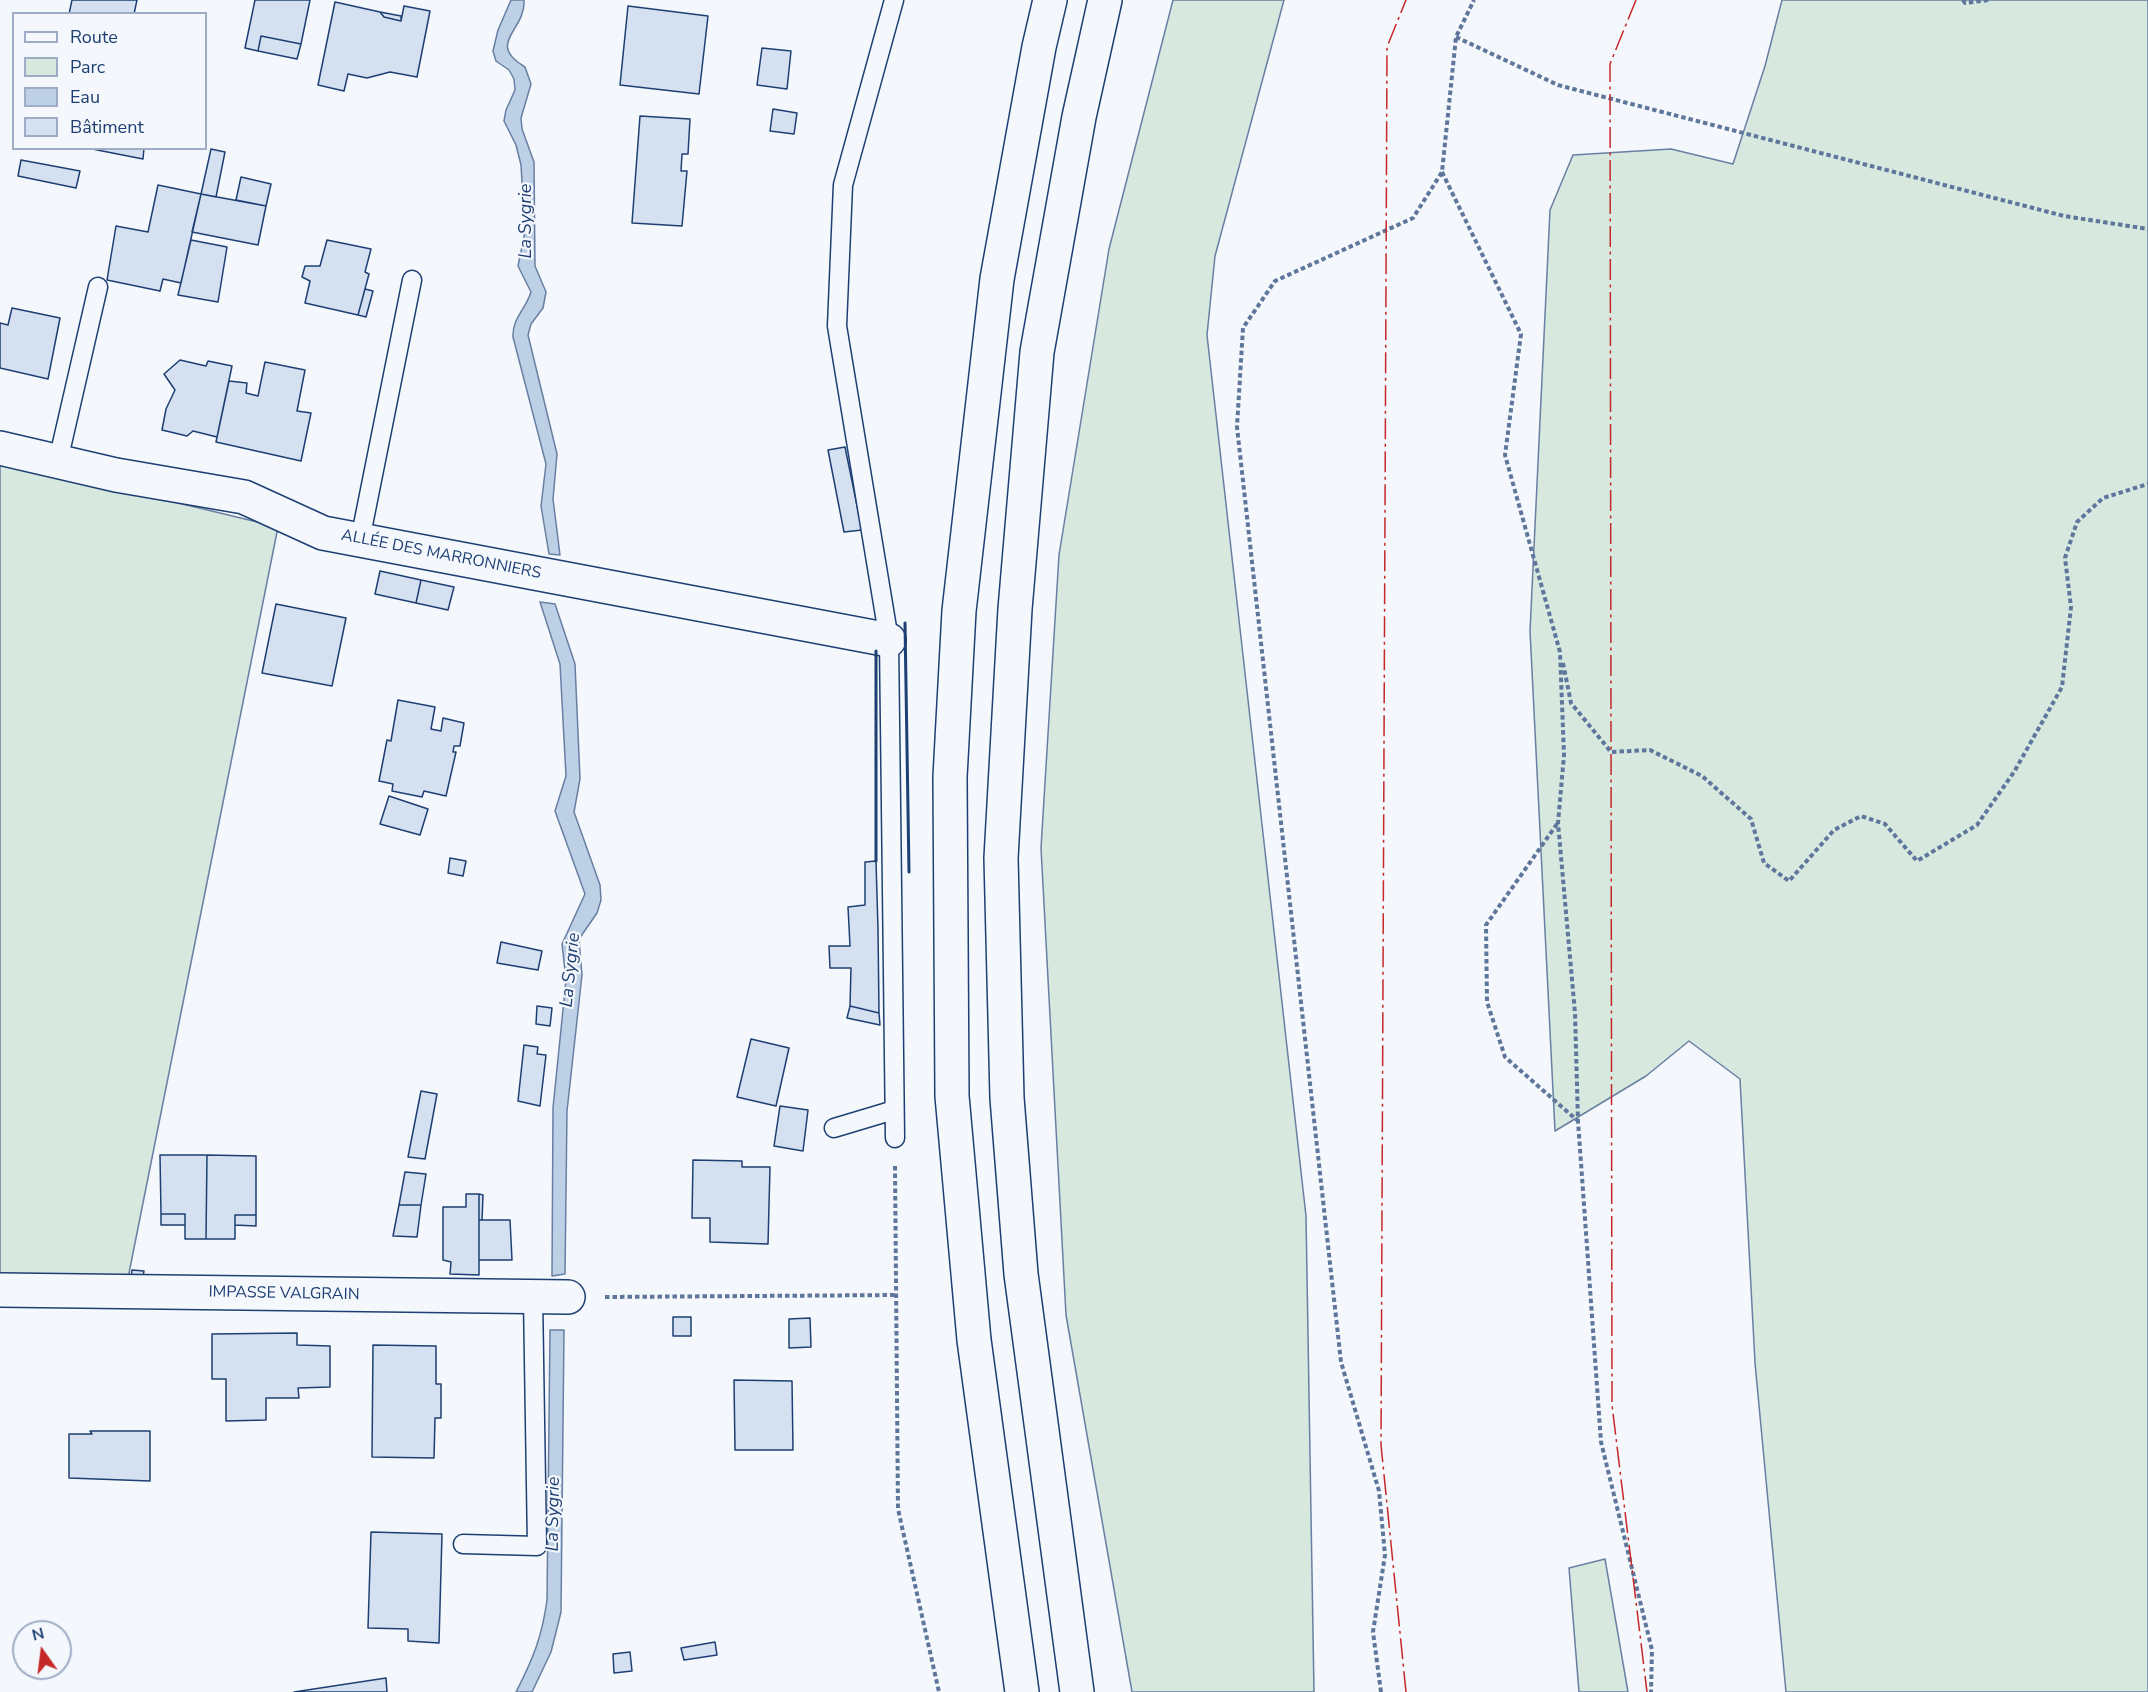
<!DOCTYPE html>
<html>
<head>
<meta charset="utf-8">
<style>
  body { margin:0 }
  #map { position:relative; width:2148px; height:1692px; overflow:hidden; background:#f4f7fb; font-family:"Nunito Sans",sans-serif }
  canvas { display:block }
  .legend { position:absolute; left:12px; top:12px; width:195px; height:138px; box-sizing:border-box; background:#f4f7fb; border:2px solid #9eadc5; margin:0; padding:8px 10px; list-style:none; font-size:18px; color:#1d3f73 }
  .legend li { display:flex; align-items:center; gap:12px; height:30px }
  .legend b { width:30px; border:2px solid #9eadc5 }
  .north { position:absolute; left:12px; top:1620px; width:60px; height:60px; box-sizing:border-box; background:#f4f7fb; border:2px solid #9eadc5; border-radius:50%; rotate:346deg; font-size:16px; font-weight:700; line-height:24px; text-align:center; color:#1d3f73 }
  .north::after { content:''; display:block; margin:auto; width:21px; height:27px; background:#c62828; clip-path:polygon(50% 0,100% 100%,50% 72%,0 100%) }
</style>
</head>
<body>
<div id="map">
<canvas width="2148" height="1692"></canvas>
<ul class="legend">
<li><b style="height:8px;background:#f4f7fb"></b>Route</li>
<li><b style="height:16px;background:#d7e8df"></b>Parc</li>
<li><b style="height:16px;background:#bed0e5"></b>Eau</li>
<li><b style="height:16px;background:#d5e0f0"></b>Bâtiment</li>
</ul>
<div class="north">N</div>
</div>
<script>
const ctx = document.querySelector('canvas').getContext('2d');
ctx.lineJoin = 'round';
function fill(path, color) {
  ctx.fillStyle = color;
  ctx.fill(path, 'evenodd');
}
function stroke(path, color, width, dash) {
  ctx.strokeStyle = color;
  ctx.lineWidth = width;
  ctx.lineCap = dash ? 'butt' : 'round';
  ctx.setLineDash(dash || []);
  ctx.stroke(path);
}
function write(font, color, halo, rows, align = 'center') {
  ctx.font = font + ' "Nunito Sans",sans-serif';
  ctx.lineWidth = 4.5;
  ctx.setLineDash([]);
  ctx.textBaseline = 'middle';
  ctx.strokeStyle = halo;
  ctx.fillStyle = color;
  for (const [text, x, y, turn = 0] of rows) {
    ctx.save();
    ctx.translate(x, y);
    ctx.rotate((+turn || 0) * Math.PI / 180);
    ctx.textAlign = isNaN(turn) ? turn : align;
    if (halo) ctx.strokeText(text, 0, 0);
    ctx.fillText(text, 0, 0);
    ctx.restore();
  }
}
const green = new Path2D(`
  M 1173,0 L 1284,0 L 1215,256 L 1207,335 L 1306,1216 L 1314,1692 L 1132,1692 L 1066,1315 L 1041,848 L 1059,555 L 1109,249 Z
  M 1782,0 L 2148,0 L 2148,1692 L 1786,1692 L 1755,1363 L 1740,1079 L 1689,1041 L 1646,1076 L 1555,1131 L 1530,631 L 1550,210 L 1573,155 L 1671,149 L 1733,164 L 1765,66 Z
  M 0,460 L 278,527 L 128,1278 L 0,1275 Z
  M 1605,1559 L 1628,1692 L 1579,1692 L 1569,1568 Z`);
fill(green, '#d7e8df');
stroke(green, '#687fa3', 1.5);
const water = new Path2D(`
  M 511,0 L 524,0 C 526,31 485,43 525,67 L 531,84 L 521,118 L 522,129 L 534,162 L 535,266 L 546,292 L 543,308 L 531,324 L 528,335 L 557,454 L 553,499 L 560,555 L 549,554 L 541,506 L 546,464 L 513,337 C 512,318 526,309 531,292 L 518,266 L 525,232 L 521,165 L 516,145 L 504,121 L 506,110 L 515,90 L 514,79 L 509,70 L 496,61 L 493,51 L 498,30 Z
  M 540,602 L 555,604 L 575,664 L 580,779 L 574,812 L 600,885 L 601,900 L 597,913 L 579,939 L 582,975 L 567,1111 L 565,1274 L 552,1276 L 553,1108 L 566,980 L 562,944 L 585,894 L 555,811 L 566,776 L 560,664 Z
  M 550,1330 L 564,1330 L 561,1612 L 551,1652 L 532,1692 L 516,1692 C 533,1659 542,1637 547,1600 Z`);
fill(water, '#bed0e5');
stroke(water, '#687fa3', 1.5);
const building = new Path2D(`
  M 72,0 L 137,0 L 134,14 L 69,14 Z
  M 255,0 L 310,0 L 301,44 L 261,36 L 258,51 L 245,48 Z
  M 335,2 L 380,12 L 384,17 L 401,21 L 404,6 L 430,11 L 417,77 L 390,72 L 367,78 L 348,74 L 344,91 L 318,85 Z
  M 628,6 L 708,16 L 699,94 L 620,85 Z
  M 380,12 L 401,16 L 401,21 L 384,17 Z
  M 261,36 L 301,44 L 297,59 L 258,51 Z
  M 762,48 L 791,51 L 787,89 L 757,85 Z
  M 773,109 L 797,113 L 794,134 L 770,131 Z
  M 640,116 L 690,119 L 688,154 L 682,154 L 681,171 L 687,171 L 682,226 L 632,223 Z
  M 87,148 L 144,148 L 143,159 Z
  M 211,149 L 225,152 L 216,197 L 201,194 Z
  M 21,160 L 80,171 L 76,188 L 18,176 Z
  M 241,177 L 271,184 L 266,206 L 236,200 Z
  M 158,185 L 201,194 L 181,283 L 163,279 L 160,291 L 107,280 L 116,226 L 148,232 Z
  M 201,194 L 266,206 L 258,245 L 192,232 Z
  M 191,240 L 227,247 L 218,302 L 178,295 Z
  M 327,240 L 371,249 L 365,272 L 369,274 L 358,315 L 305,303 L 310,281 L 302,277 L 305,266 L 320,266 Z
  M 365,289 L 373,291 L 366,317 L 358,315 Z
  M 12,308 L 60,318 L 48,379 L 0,368 L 0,323 L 8,325 Z
  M 180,360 L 206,366 L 208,361 L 232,366 L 217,437 L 193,431 L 187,436 L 162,430 L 166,409 L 175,390 L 164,374 Z
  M 265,362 L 305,370 L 297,411 L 311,413 L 301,461 L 216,442 L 229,381 L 247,383 L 246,393 L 258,396 Z
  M 845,447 L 862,530 L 844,532 L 828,450 Z
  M 380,571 L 421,580 L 416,603 L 375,594 Z
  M 421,580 L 454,587 L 448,610 L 416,603 Z
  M 276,604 L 346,618 L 332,686 L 262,673 Z
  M 398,700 L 435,707 L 431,729 L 441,731 L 443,718 L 464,723 L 460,746 L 454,746 L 453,752 L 456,752 L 446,796 L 424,791 L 422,797 L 392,791 L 393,784 L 379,781 L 387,740 L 391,741 Z
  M 389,796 L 428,809 L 420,835 L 380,824 Z
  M 450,858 L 466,861 L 463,876 L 448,873 Z
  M 876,861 L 878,929 L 879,1013 L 850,1006 L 851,968 L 830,968 L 829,946 L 850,946 L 848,907 L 865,905 L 865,862 Z
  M 501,942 L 542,951 L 538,970 L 497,963 Z
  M 537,1006 L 552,1008 L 550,1026 L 536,1024 Z
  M 850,1006 L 879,1013 L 880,1025 L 847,1018 Z
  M 751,1039 L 789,1048 L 776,1106 L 737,1097 Z
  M 524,1045 L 538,1047 L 537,1054 L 546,1055 L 540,1106 L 518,1101 Z
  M 421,1091 L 437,1094 L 425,1159 L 408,1157 Z
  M 780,1106 L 808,1110 L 803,1151 L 774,1146 Z
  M 160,1155 L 207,1155 L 206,1239 L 185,1239 L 185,1214 L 161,1214 Z
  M 207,1155 L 256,1156 L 256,1215 L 235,1215 L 235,1239 L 206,1239 Z
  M 693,1160 L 742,1161 L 742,1167 L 770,1167 L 768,1244 L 710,1242 L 710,1218 L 692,1218 Z
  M 405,1172 L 426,1174 L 421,1205 L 399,1205 Z
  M 466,1194 L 479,1194 L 479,1275 L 450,1274 L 451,1262 L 443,1260 L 443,1207 L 466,1207 Z
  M 479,1194 L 483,1195 L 482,1220 L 479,1220 Z
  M 399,1205 L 421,1205 L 417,1237 L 393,1236 Z
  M 161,1214 L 185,1214 L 185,1225 L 161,1225 Z
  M 235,1215 L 256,1215 L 256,1226 L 235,1225 Z
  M 479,1220 L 510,1220 L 512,1260 L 479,1260 Z
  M 132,1270 L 144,1271 L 143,1276 L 131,1277 Z
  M 673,1317 L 691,1317 L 691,1336 L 673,1336 Z
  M 810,1318 L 811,1347 L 789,1348 L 789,1319 Z
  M 297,1333 L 297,1345 L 330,1346 L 330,1387 L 298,1388 L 299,1398 L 266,1398 L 266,1420 L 226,1421 L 226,1379 L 212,1379 L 212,1334 Z
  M 373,1345 L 436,1346 L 436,1384 L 441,1384 L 441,1418 L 435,1418 L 434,1458 L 372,1457 Z
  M 734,1380 L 792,1381 L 793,1450 L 735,1450 Z
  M 90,1431 L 150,1431 L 150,1481 L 69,1478 L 69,1434 L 92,1434 Z
  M 371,1532 L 442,1534 L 439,1643 L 408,1641 L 408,1629 L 368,1628 Z
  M 715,1642 L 717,1655 L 684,1660 L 681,1648 Z
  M 630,1652 L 632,1671 L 614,1673 L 613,1654 Z
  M 386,1678 L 387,1692 L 294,1692 Z`);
fill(building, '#d5e0f0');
stroke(building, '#1d3f73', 1.5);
const lane = new Path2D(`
  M 894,0 L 843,185 L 837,326 L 889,640 L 895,1138
  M 58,461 L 98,287
  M 360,540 L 412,280
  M 834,1128 L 894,1110
  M 463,1544 L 537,1546 L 533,1297`);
const street = new Path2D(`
  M 0,448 L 116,475 L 244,497 L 323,533 L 889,640
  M 0,1290 L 568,1297`);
const highway = new Path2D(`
  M 1022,1692 L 974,1340 L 952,1096 L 950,777 L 959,611 L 997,279 L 1039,47 L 1050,0
  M 1077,1692 L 1021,1274 L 1007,1098 L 1001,858 L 1015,609 L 1037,352 L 1079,117 L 1105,0`);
stroke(lane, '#1d3f73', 21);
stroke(street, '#1d3f73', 36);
stroke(highway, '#1d3f73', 36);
stroke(new Path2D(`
  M 1963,0 L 1965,3 L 1989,0
  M 1456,37 L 1558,85 L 2064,216 L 2148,229
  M 1442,172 L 1521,334 L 1505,455 L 1560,652 L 1564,755 L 1558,823 L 1575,1013 L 1578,1121 L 1601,1442 L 1652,1650 L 1651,1692
  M 1563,663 L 1571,703 L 1611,752 L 1650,750 L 1702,776 L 1751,819 L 1764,863 L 1789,881 L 1834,830 L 1861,816 L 1885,824 L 1917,861 L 1977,825 L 2014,772 L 2062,687 L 2071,607 L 2065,558 L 2077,522 L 2103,498 L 2148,484
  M 1557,824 L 1486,925 L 1487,1002 L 1505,1057 L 1578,1121
  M 895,1166 L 898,1509 L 939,1692
  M 605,1297 L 898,1295
  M 1381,1692 L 1373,1632 L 1385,1555 L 1379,1491 L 1341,1362 L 1237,427 L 1243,328 L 1275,281 L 1413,218 L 1442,172 L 1456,37 L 1474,0`), '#5e769c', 4, [4.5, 3]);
stroke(lane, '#f4f7fb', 18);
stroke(street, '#f4f7fb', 33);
stroke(highway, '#f4f7fb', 33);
stroke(new Path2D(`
  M 905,623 L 909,872
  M 876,651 L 876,861`), '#1d3f73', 3);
stroke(new Path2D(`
  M 1636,0 L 1610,64 L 1612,1405 L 1647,1692
  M 1406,1692 L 1381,1445 L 1387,47 L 1406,0`), '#c62828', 1.5, [21, 4.5, 3, 4.5]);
write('16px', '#1d3f73', '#f4f7fb', [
  ["ALLÉE DES MARRONNIERS",441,555,11],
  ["IMPASSE VALGRAIN",284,1294,1]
]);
write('italic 18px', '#1d3f73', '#f4f7fb', [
  ["La Sygrie",527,221,-90],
  ["La Sygrie",571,970,-84],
  ["La Sygrie",554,1514,-89]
]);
</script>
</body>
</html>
